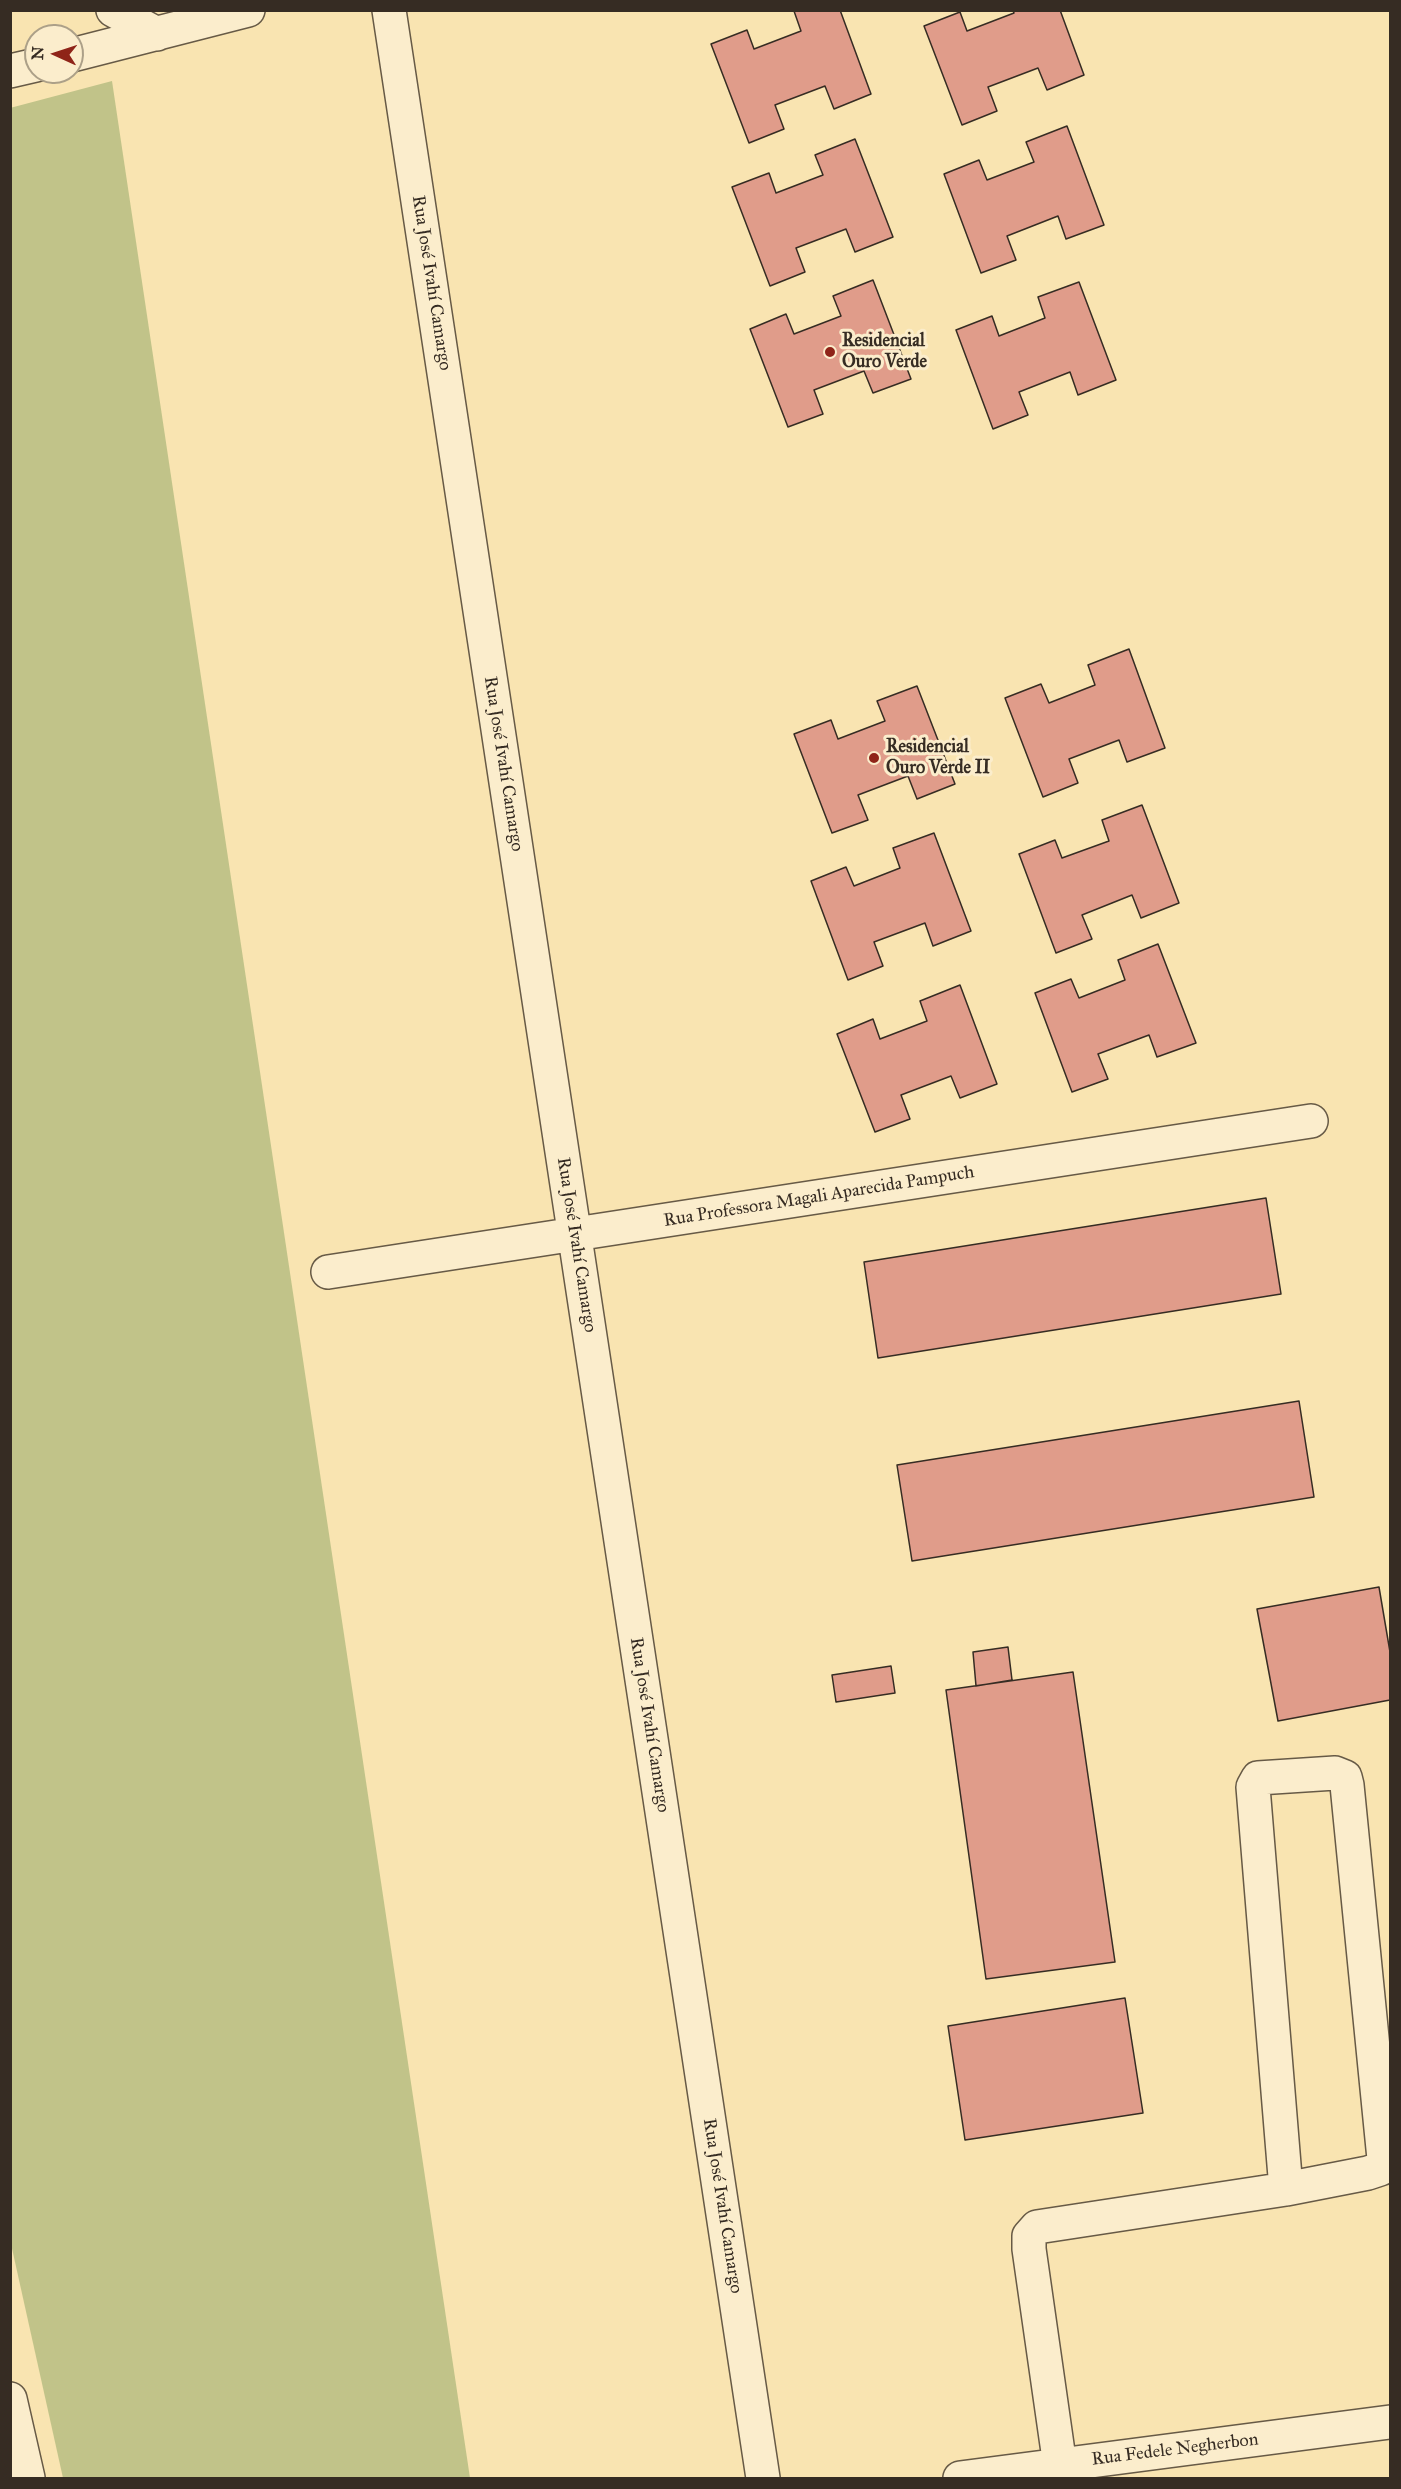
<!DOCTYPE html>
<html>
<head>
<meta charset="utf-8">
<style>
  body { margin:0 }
  #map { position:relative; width:1401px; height:2489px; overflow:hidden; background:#f9e4b1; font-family:"IM FELL Great Primer",serif }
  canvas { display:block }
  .frame { position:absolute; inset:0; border:12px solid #362c23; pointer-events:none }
  .north { position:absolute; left:24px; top:24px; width:60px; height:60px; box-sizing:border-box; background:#fbedcc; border:2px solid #aca088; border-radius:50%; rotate:273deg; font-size:16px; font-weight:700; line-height:24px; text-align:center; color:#362c23 }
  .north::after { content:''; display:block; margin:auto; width:21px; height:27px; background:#8f2418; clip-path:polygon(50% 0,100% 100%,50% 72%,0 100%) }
</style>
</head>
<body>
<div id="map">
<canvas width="1401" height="2489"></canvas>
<div class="frame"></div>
<div class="north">N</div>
</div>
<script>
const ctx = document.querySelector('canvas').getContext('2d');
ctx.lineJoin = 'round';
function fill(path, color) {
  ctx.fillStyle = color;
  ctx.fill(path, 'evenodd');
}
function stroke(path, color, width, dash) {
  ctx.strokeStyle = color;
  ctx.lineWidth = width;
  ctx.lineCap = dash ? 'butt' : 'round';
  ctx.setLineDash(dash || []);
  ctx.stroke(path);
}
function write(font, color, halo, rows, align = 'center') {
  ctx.font = font + ' "IM FELL Great Primer",serif';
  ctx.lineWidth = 6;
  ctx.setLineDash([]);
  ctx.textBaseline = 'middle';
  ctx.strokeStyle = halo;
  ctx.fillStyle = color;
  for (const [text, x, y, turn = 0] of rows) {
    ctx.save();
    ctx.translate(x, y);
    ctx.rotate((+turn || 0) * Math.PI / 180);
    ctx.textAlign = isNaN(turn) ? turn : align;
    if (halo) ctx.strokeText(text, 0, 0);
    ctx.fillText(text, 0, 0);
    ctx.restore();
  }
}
fill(new Path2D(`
  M 112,81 L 470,2478 L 63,2478 L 11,2244 L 10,108 Z`), '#c1c389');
const building = new Path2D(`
  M 840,10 L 871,94 L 834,109 L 825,86 L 775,105 L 784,129 L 749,143 L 711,44 L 747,30 L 754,49 L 801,31 L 794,11 Z
  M 1013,10 L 1060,10 L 1084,75 L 1047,90 L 1038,68 L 988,87 L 997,111 L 962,125 L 924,26 L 960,12 L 967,31 L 1014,13 Z
  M 1067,126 L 1104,225 L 1066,239 L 1058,216 L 1007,236 L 1016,260 L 981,273 L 944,174 L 979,160 L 987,180 L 1034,162 L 1026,142 Z
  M 855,139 L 893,237 L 855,252 L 846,229 L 796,248 L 805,272 L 770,286 L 732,187 L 769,173 L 776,193 L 823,175 L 815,155 Z
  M 873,280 L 911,379 L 873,393 L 864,371 L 814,390 L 823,414 L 788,427 L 750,329 L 786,314 L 794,334 L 841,316 L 833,296 Z
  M 1079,282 L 1116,380 L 1078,395 L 1070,372 L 1019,392 L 1028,415 L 993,429 L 956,330 L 992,316 L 999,336 L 1045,318 L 1038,297 Z
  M 1129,649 L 1165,748 L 1127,762 L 1119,740 L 1069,759 L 1078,783 L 1043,797 L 1005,698 L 1041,684 L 1049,703 L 1095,685 L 1088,665 Z
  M 917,686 L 955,784 L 917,799 L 908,776 L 858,795 L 868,820 L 832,833 L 794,734 L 831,720 L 838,739 L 885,721 L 877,701 Z
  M 1142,805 L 1179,903 L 1141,918 L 1132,895 L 1082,915 L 1092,939 L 1056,953 L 1019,854 L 1055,840 L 1062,858 L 1109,841 L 1102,820 Z
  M 934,833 L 971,931 L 933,946 L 925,923 L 874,942 L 883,966 L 848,980 L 811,881 L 846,867 L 854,886 L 900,868 L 893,848 Z
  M 1158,944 L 1196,1043 L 1157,1057 L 1149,1035 L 1098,1054 L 1108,1079 L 1072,1092 L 1035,993 L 1071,979 L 1079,998 L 1125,980 L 1118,960 Z
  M 960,985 L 997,1084 L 960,1098 L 951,1076 L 901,1095 L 910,1119 L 875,1132 L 837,1034 L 873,1019 L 880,1039 L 927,1021 L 920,1001 Z
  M 1266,1198 L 1281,1294 L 878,1358 L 864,1262 Z
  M 1299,1401 L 1314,1497 L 912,1561 L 897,1465 Z
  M 1379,1587 L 1390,1652 L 1390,1700 L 1278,1721 L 1257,1609 Z
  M 1008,1647 L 1012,1680 L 976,1686 L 973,1652 Z
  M 891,1666 L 895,1693 L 836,1702 L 832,1675 Z
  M 1073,1672 L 1115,1962 L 986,1979 L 946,1690 Z
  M 1125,1998 L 1143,2113 L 965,2140 L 948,2026 Z`);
fill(building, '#e09c8a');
stroke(building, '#362c23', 1.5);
const street = new Path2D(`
  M 113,10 L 157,34
  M 389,10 L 763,2478
  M 72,55 L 248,10
  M 10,71 L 36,65
  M 328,1272 L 1311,1121
  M 10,2399 L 28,2478
  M 1060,2466 L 1029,2249 L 1029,2236 L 1037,2227 L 1286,2189 L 1368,2173 L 1380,2169 L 1384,2159 L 1347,1785 L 1345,1777 L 1335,1773 L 1258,1778 L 1253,1787 L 1286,2189
  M 960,2478 L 1390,2422`);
stroke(street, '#675a46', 36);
stroke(street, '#fbedcc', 33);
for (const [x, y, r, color] of [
  [830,352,6,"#8f2418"],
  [874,758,6,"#8f2418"]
]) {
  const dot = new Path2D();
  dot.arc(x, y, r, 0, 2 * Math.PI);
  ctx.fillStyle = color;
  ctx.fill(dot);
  stroke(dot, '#fbedcc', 2);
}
write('18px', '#362c23', '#fbedcc', [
  ["Rua José Ivahí Camargo",431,283,81],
  ["Rua José Ivahí Camargo",503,764,81],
  ["Rua Professora Magali Aparecida Pampuch",819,1197,-9],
  ["Rua José Ivahí Camargo",576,1245,81],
  ["Rua José Ivahí Camargo",649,1725,81],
  ["Rua José Ivahí Camargo",722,2206,81],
  ["Rua Fedele Negherbon",1175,2450,-7]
]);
write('bold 18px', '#362c23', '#fbedcc', [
  ["Residencial",842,342],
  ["Ouro Verde",842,363],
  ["Residencial",886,748],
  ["Ouro Verde II",886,769]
], 'left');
</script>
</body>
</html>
